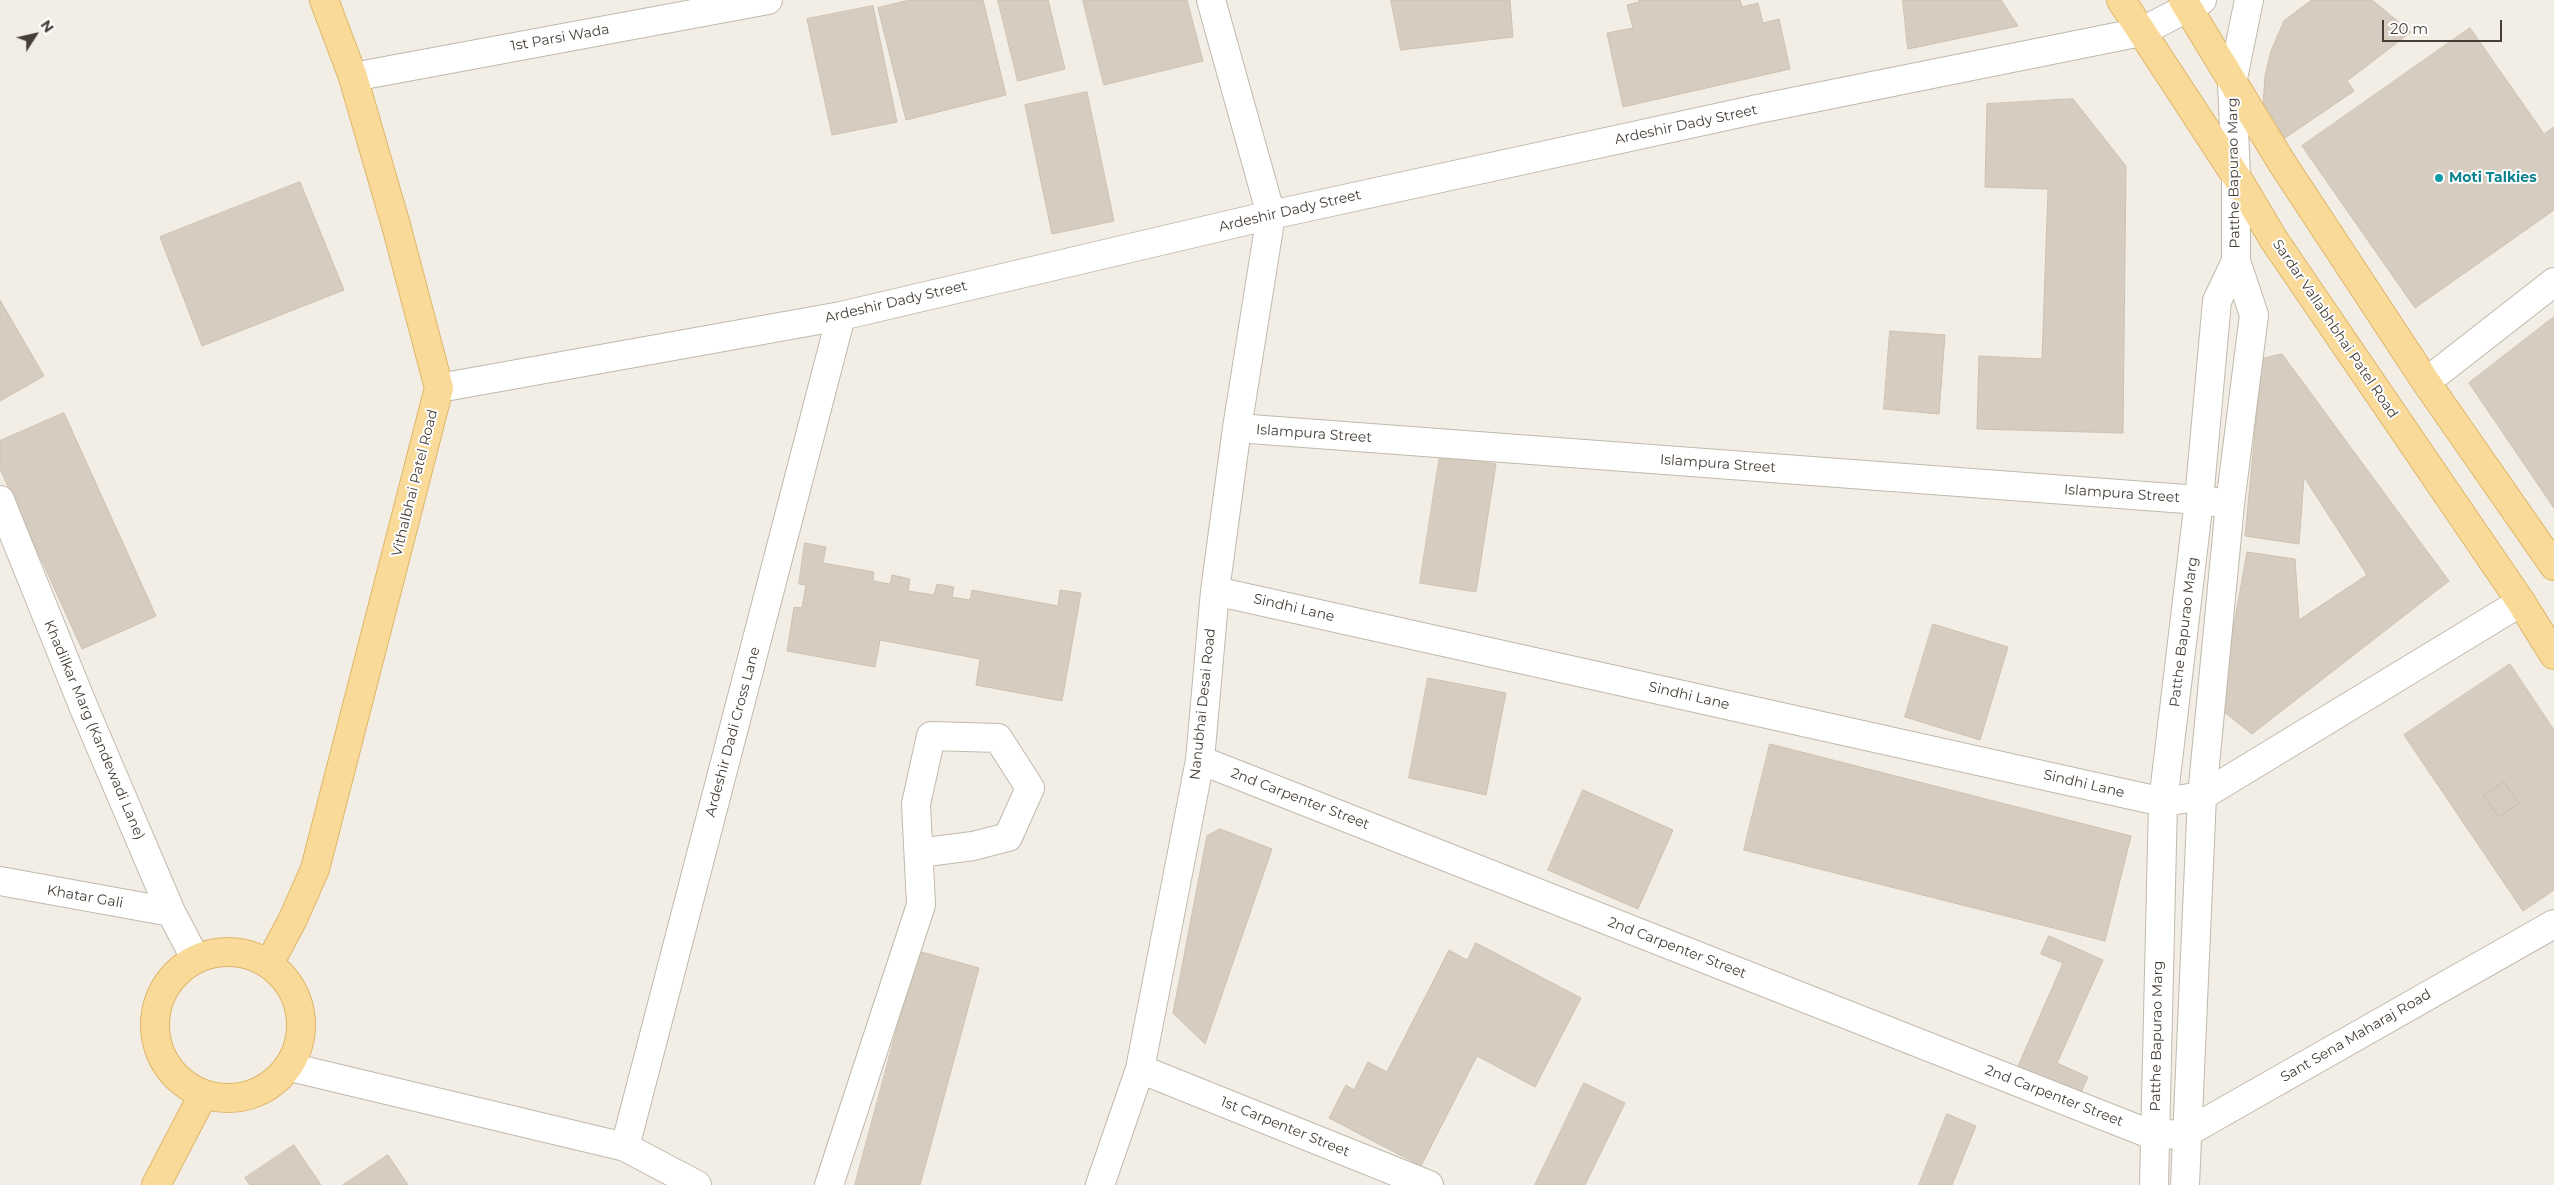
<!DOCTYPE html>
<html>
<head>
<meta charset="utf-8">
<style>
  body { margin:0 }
  #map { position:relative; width:2554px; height:1185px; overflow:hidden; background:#f2eee6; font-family:Montserrat,sans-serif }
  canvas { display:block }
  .north { position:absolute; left:10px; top:10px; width:50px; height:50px; -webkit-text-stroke:4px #fff; paint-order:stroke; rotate:55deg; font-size:14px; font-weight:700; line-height:20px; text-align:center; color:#453e36 }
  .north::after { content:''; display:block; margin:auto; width:18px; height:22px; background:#453e36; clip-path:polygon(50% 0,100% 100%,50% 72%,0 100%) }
  .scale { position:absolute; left:2382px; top:20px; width:120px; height:22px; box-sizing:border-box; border:2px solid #453e36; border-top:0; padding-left:6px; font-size:15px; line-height:18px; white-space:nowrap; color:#453e36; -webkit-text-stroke:4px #fff; paint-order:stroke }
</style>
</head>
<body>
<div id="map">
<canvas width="2554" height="1185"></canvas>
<div class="north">N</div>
<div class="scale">20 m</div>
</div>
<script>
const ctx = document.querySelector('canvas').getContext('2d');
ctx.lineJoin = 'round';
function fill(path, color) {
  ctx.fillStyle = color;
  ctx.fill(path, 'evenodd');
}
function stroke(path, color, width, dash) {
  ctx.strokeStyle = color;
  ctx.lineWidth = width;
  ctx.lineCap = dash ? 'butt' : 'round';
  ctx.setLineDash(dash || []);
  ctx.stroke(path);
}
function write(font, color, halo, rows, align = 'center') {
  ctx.font = font + ' Montserrat,sans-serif';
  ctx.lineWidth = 4;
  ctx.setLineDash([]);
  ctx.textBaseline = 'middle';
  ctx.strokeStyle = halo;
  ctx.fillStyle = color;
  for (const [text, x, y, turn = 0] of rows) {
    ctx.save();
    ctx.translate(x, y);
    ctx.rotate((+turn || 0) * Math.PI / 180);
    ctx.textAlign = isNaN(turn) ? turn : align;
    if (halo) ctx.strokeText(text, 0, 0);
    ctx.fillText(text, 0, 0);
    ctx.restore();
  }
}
const building = new Path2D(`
  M 910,0 L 983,0 L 1006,95 L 906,120 L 878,8 Z
  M 998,0 L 1048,0 L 1065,69 L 1018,81 Z
  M 1083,0 L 1187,0 L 1203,61 L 1104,85 Z
  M 1391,0 L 1510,0 L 1513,37 L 1401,50 Z
  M 1639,0 L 1740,0 L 1742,7 L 1758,3 L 1763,23 L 1779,19 L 1790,69 L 1623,107 L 1607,33 L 1633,28 L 1627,5 L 1639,2 Z
  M 1903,0 L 2001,0 L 2018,26 L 1908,49 Z
  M 2312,0 L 2372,0 L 2411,32 L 2347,81 L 2354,91 L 2282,140 L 2263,105 L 2265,76 L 2271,51 L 2284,21 Z
  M 873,6 L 897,122 L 832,135 L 807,19 Z
  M 2470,28 L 2544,134 L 2554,127 L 2554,210 L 2415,308 L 2302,146 Z
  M 1087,92 L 1114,221 L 1052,234 L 1025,105 Z
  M 2073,99 L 2126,166 L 2123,433 L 1977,429 L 1979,356 L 2042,359 L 2048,189 L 1985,187 L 1987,104 Z
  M 300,182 L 344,290 L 202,346 L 160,237 Z
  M 0,300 L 44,376 L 0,401 Z
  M 2554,317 L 2554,508 L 2469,383 Z
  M 1890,331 L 1945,335 L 1939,414 L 1884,409 Z
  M 2282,354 L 2449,581 L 2252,734 L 2219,708 L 2247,552 L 2295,559 L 2299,620 L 2367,575 L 2304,477 L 2299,544 L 2245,536 L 2262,359 Z
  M 64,413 L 156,616 L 82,649 L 0,469 L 0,441 Z
  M 1440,455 L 1496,464 L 1476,592 L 1420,583 Z
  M 805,543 L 826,547 L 823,563 L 874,572 L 873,581 L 890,584 L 892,575 L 910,579 L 908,591 L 934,595 L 937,584 L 954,587 L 952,597 L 970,600 L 972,590 L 1058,606 L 1060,590 L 1081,593 L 1062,701 L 976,685 L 980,659 L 880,640 L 875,667 L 787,651 L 794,607 L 802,608 L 806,585 L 799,584 Z
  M 1933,624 L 2008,647 L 1980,740 L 1905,717 Z
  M 2510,664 L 2554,730 L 2554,890 L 2523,911 L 2404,735 ZM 2504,782 L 2519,803 L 2499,817 L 2484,796 Z
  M 1428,678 L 1506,693 L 1486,795 L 1409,778 Z
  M 1770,744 L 2131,836 L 2105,941 L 1744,850 Z
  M 2504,782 L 2519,803 L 2499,817 L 2484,796 Z
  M 1583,790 L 1673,830 L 1638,909 L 1548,870 Z
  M 1220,829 L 1272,849 L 1205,1044 L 1173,1013 L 1207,836 Z
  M 2049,936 L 2103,960 L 2057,1063 L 2088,1077 L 2077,1101 L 2015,1073 L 2063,963 L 2041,954 Z
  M 1476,943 L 1581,998 L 1535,1087 L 1477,1056 L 1421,1166 L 1329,1118 L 1346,1085 L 1354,1090 L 1368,1062 L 1387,1072 L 1449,950 L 1467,960 Z
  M 918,951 L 979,968 L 920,1185 L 855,1185 Z
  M 1584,1083 L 1625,1103 L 1585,1185 L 1535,1185 Z
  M 1947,1114 L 1976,1126 L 1952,1185 L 1919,1185 Z
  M 294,1145 L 321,1185 L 250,1185 L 245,1178 Z
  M 388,1155 L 408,1185 L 343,1185 Z`);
fill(building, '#d6ccbf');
stroke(building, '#cec1b0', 1);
const minor = new Path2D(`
  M 353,77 L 768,0
  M 2426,382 L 2554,282
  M 439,388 L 841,316 L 1271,215 L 1758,109 L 2141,32 L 2202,0
  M 1237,428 L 2199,500 L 2230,504
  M 0,500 L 84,708 L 171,912 L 195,958
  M 1215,591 L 2163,802 L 2202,796 L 2521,602
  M 1200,760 L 2155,1136 L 2186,1133 L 2554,924
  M 0,881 L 171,912
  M 290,1067 L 625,1147 L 697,1185
  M 1140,1069 L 1429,1185
  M 625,1147 L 841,316
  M 829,1185 L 921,905 L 916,804 L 931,736 L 998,738 L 1030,788 L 1008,837 L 973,846 L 919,853
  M 1100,1185 L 1140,1069 L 1200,760 L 1215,591 L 1237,428 L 1271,215 L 1211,0
  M 2154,1185 L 2163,802 L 2199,500 L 2217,301 L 2236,261 L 2236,176 L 2232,83 L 2249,0
  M 2185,1185 L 2202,796 L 2230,504 L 2254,315 L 2236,261`);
const major = new Path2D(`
  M 2121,0 L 2236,176 L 2274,240 L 2521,602 L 2554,655
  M 2183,0 L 2282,163 L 2426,382 L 2554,566
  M155 1025a73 73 0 1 1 146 0a73 73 0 1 1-146 0Z
  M 269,964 L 293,919 L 315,869 L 439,388 L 397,229 L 353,77 L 324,0
  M 156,1185 L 203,1095`);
stroke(minor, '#c0b9ac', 30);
stroke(major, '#deb669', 30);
stroke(minor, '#fff', 28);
stroke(major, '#f9da98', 28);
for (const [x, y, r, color] of [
  [2439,178,5,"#0f9aa8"]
]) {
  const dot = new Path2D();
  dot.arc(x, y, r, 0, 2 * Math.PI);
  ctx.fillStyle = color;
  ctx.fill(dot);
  stroke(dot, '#fff', 2);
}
write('14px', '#453e36', '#fff', [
  ["1st Parsi Wada",560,38,-10],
  ["Ardeshir Dady Street",1686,125,-12],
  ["Patthe Bapurao Marg",2234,173,-91],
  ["Ardeshir Dady Street",1290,211,-13],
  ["Ardeshir Dady Street",896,302,-13],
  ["Sardar Vallabhbhai Patel Road",2335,329,56],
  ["Islampura Street",1314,434,4],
  ["Islampura Street",1718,464,4],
  ["Vithalbhai Patel Road",415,483,-76],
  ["Islampura Street",2122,494,4],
  ["Sindhi Lane",1294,608,13],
  ["Patthe Bapurao Marg",2184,632,-83],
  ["Sindhi Lane",1689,696,13],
  ["Nanubhai Desai Road",1203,704,-84],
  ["Khadilkar Marg (Kandewadi Lane)",94,730,67],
  ["Ardeshir Dadi Cross Lane",733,732,-75],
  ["Sindhi Lane",2084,784,13],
  ["2nd Carpenter Street",1300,799,21],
  ["Khatar Gali",85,897,10],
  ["2nd Carpenter Street",1677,948,21],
  ["Patthe Bapurao Marg",2157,1036,-89],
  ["Sant Sena Maharaj Road",2356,1036,-30],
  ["2nd Carpenter Street",2054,1096,21],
  ["1st Carpenter Street",1285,1127,22]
]);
write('bold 14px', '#0d838f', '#fff', [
  ["Moti Talkies",2449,178]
], 'left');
</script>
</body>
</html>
